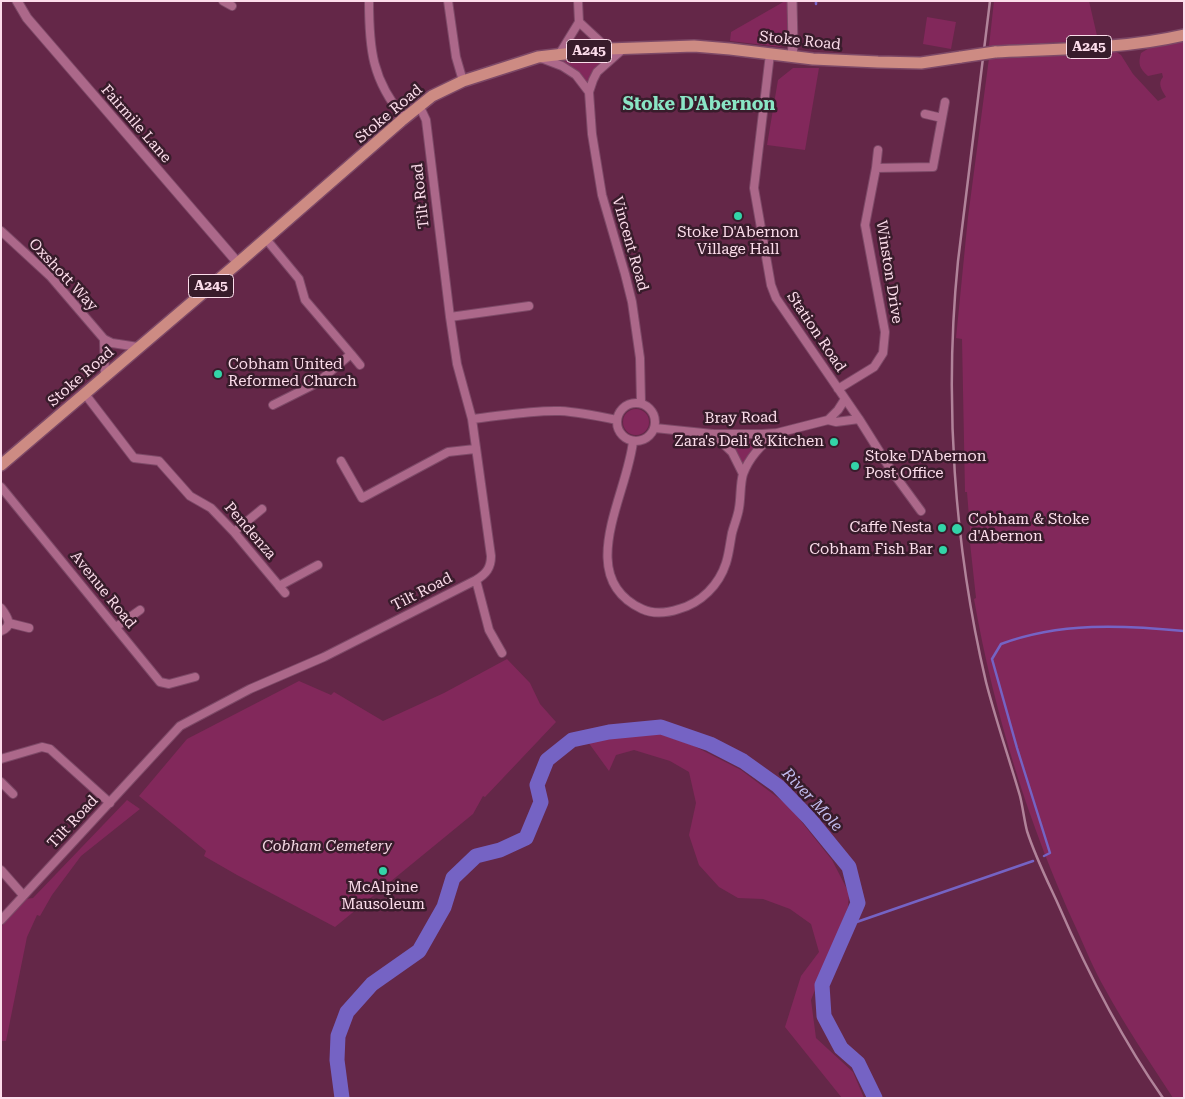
<!DOCTYPE html>
<html>
<head>
<meta charset="utf-8">
<style>
  body { margin:0 }
  #map { position:relative; width:1185px; height:1099px; overflow:hidden; background:#642748; font-family:"Roboto Serif",serif }
  canvas { display:block }
  .frame { position:absolute; inset:0; border:2px solid #fcddeb; pointer-events:none }
</style>
</head>
<body>
<div id="map">
<canvas width="1185" height="1099"></canvas>
<div class="frame"></div>
</div>
<script>
const ctx = document.querySelector('canvas').getContext('2d');
ctx.lineJoin = 'round';
function fill(path, color) {
  ctx.fillStyle = color;
  ctx.fill(path, 'evenodd');
}
function stroke(path, color, width, dash) {
  ctx.strokeStyle = color;
  ctx.lineWidth = width;
  ctx.lineCap = dash ? 'butt' : 'round';
  ctx.setLineDash(dash || []);
  ctx.stroke(path);
}
function write(font, color, halo, rows, align = 'center') {
  ctx.font = font + ' "Roboto Serif",serif';
  ctx.lineWidth = 5;
  ctx.setLineDash([]);
  ctx.textBaseline = 'middle';
  ctx.strokeStyle = halo;
  ctx.fillStyle = color;
  for (const [text, x, y, turn = 0] of rows) {
    ctx.save();
    ctx.translate(x, y);
    ctx.rotate((+turn || 0) * Math.PI / 180);
    ctx.textAlign = isNaN(turn) ? turn : align;
    if (halo) ctx.strokeText(text, 0, 0);
    ctx.fillText(text, 0, 0);
    ctx.restore();
  }
}
fill(new Path2D(`
  M 785,1 L 790,1 L 789,41 L 786,42 L 780,47 L 730,41 L 731,32 Z
  M 994,1 L 1089,1 L 1098,40 L 989,46 Z
  M 927,17 L 956,22 L 951,49 L 923,44 Z
  M 1184,39 L 1184,1098 L 1173,1098 C 1150,1062 1125,1026 1105,989 C 1094,970 1086,950 1077,930 C 1029,826 994,713 974,599 L 976,598 L 970,543 L 971,542 L 967,492 L 965,492 L 962,339 L 956,338 L 968,217 L 989,58 L 1115,51 L 1121,55 L 1133,74 L 1158,101 L 1166,97 C 1162,90 1157,84 1163,77 L 1162,73 L 1148,76 C 1139,68 1138,64 1141,53 L 1154,45 Z
  M 613,54 L 589,85 C 579,71 570,64 554,60 Z
  M 793,68 L 819,68 L 805,150 L 767,145 L 778,80 Z
  M623 422a13 13 0 1 1 26 0a13 13 0 1 1-26 0Z
  M 727,441 L 762,442 L 743,466 L 735,450 Z
  M 507,659 L 530,683 L 540,704 L 556,722 L 485,797 L 483,796 L 473,814 L 335,927 L 237,875 L 204,856 L 206,851 L 139,796 L 187,739 L 299,681 L 331,695 L 334,692 L 383,721 L 444,693 Z
  M 657,733 L 692,745 L 741,770 L 789,806 L 832,860 L 849,893 L 848,907 L 811,1000 L 816,1038 L 853,1072 L 864,1098 L 842,1098 L 785,1027 L 801,976 L 819,952 L 811,924 L 790,909 L 763,899 L 738,898 L 719,887 L 699,865 L 689,835 L 696,803 L 689,772 L 670,761 L 634,750 L 616,755 L 609,771 L 588,742 L 614,738 Z
  M 127,800 L 140,809 L 81,856 L 52,895 L 40,916 L 37,915 L 27,937 L 6,1041 L 1,1041 L 1,927 L 25,899 L 33,898 Z`), '#82285b');
stroke(new Path2D(`
  M 816,4 L 816,1
  M 1044,856 L 1050,853 L 1017,748 L 992,659 L 1001,644 C 1060,622 1123,625 1184,631
  M 848,925 L 1033,861`), '#7563c4', 2.5);
stroke(new Path2D(`
  M 342,1098 L 337,1060 L 338,1036 L 347,1012 L 372,984 L 419,951 L 444,907 L 453,878 L 476,856 L 500,850 L 526,838 L 541,802 L 537,785 L 547,760 L 572,740 L 609,732 L 661,727 L 710,744 L 743,761 L 778,786 L 809,818 L 849,867 L 858,903 L 822,985 L 824,1016 L 841,1048 L 858,1063 L 875,1098`), '#7563c4', 15);
const minor = new Path2D(`
  M 223,1 L 232,6
  M 369,1 C 369,49 372,80 404,118
  M 448,1 L 456,57 L 463,81
  M 579,22 L 608,49
  M 623,49 L 597,72 L 593,80 L 589,92 L 592,134 L 602,195 L 625,274 L 632,302 L 640,358 L 641,403
  M 560,53 L 579,22 L 578,1
  M 770,54 L 754,188 L 771,285 L 776,298 L 859,419 L 891,470 L 921,511
  M 541,58 L 562,66 L 576,75 L 589,92
  M 925,114 L 942,118
  M 876,168 L 933,167 L 945,102
  M 1,231 L 50,276 L 104,339 L 112,343 L 138,347
  M 266,239 L 299,279 L 305,300 L 351,354 L 317,383 L 273,405
  M 450,317 L 529,306
  M 104,339 L 105,376
  M 351,354 L 360,365
  M 838,389 L 874,367 L 883,353 L 885,332 L 865,225 L 876,168 L 878,150
  M 85,394 L 134,458 L 159,461 L 190,496 L 211,508 L 234,532 L 285,593
  M617 422a19 19 0 1 1 38 0a19 19 0 1 1-38 0Z
  M 472,419 C 501,416 530,410 560,411 C 579,412 598,416 617,420
  M 828,420 L 838,410 L 845,399
  M 655,428 L 713,434 L 762,434 L 777,433 L 828,420 L 836,422 L 859,419
  M 713,434 L 732,452 L 743,474
  M 633,441 C 628,494 573,577 642,609 C 655,615 667,613 679,609 C 701,603 719,585 726,563 C 729,554 730,543 732,533 C 734,525 738,516 739,508 C 741,497 740,484 743,474 C 749,458 763,443 777,433
  M 341,461 L 362,498 L 448,452 L 475,449
  M 1,487 L 160,682 L 169,684 L 195,677
  M 234,532 L 262,509
  M 476,580 L 489,630 L 502,653
  M 279,586 L 318,565
  M 1,608 C 7,616 14,626 1,631
  M 9,623 L 29,628
  M 116,627 L 140,610
  M 1,759 L 42,747 L 50,749 L 110,803
  M 1,782 L 13,794
  M 1,870 L 23,895
  M 1,920 L 180,726 L 250,689 L 324,657 L 476,580 C 486,574 491,568 491,556 L 472,419 L 457,364 L 450,317 L 426,120 L 419,105`);
const tertiary = new Path2D(`
  M 17,1 L 27,18 L 238,263
  M 792,57 L 793,44 L 792,1`);
const primary = new Path2D(`
  M 995,52 C 1058,49 1123,49 1184,35
  M 1,465 L 238,263 L 401,121 L 432,96 L 463,81 L 538,57 L 608,49 L 694,46 L 730,49 L 813,59 L 878,62 L 921,63 L 961,57`);
stroke(minor, '#7d4967', 10);
stroke(tertiary, '#7d4967', 11);
stroke(primary, '#7d4967', 14);
stroke(minor, '#ac688a', 8);
stroke(tertiary, '#ac688a', 9);
stroke(primary, '#cd8b83', 11);
stroke(new Path2D(`
  M 990,1 L 958,261 C 944,399 954,546 986,682 C 996,721 1009,758 1020,796 C 1023,808 1024,819 1027,831 C 1035,856 1047,880 1058,904 C 1087,971 1121,1038 1163,1098`), '#b1839a', 2.5);
const primaryBridge = new Path2D(`
  M 961,57 L 995,52`);
stroke(primaryBridge, '#7d4967', 14, []);
stroke(primaryBridge, '#cd8b83', 11);
for (const [x, y, r, color] of [
  [738,216,5,"#33d4a8"],
  [218,374,5,"#33d4a8"],
  [834,442,5,"#33d4a8"],
  [855,466,5,"#33d4a8"],
  [942,528,5,"#33d4a8"],
  [957,529,6,"#33d4a8"],
  [943,550,5,"#33d4a8"],
  [383,871,5,"#33d4a8"]
]) {
  const dot = new Path2D();
  dot.arc(x, y, r, 0, 2 * Math.PI);
  ctx.fillStyle = color;
  ctx.fill(dot);
  stroke(dot, '#381c2b', 2);
}
for (const [x, y, w] of [
  [1089,47,45],
  [589,51,45],
  [211,286,45]
]) {
  const box = new Path2D();
  box.roundRect(x - w / 2, y - 11.5, w, 23, 4);
  ctx.fillStyle = '#381c2b';
  ctx.fill(box);
  stroke(box, '#fcddeb', 1);
}
write('bold 14px', '#fcddeb', null, [
  ["A245",1089,47],
  ["A245",589,51],
  ["A245",211,286]
]);
write('15px', '#fcddeb', '#381c2b', [
  ["Stoke Road",800,41,6],
  ["Stoke Road",389,114,-40],
  ["Fairmile Lane",136,124,49],
  ["Tilt Road",421,196,-96],
  ["Vincent Road",630,244,74],
  ["Winston Drive",889,272,81],
  ["Oxshott Way",63,275,47],
  ["Station Road",816,332,56],
  ["Stoke Road",81,377,-41],
  ["Bray Road",741,418,-1],
  ["Pendenza",250,531,49],
  ["Avenue Road",103,590,51],
  ["Tilt Road",422,592,-27],
  ["Tilt Road",73,822,-47]
]);
write('15px', '#fcddeb', '#381c2b', [
  ["Stoke D'Abernon",738,233,"center"],
  ["Village Hall",738,250,"center"],
  ["Cobham United",228,365],
  ["Reformed Church",228,382],
  ["Zara's Deli & Kitchen",824,442,"right"],
  ["Stoke D'Abernon",865,457],
  ["Post Office",865,474],
  ["Cobham & Stoke",968,520],
  ["d'Abernon",968,537],
  ["Caffe Nesta",932,528,"right"],
  ["Cobham Fish Bar",933,550,"right"],
  ["McAlpine",383,888,"center"],
  ["Mausoleum",383,905,"center"]
], 'left');
write('italic 15px', '#f3d7e3', '#381c2b', [
  ["Cobham Cemetery",327,847]
]);
write('italic 16px', '#c2bdef', '#381c2b', [
  ["River Mole",812,800,47]
]);
write('bold 18px', '#8ae5c5', '#381c2b', [
  ["Stoke D'Abernon",699,105]
]);
</script>
</body>
</html>
